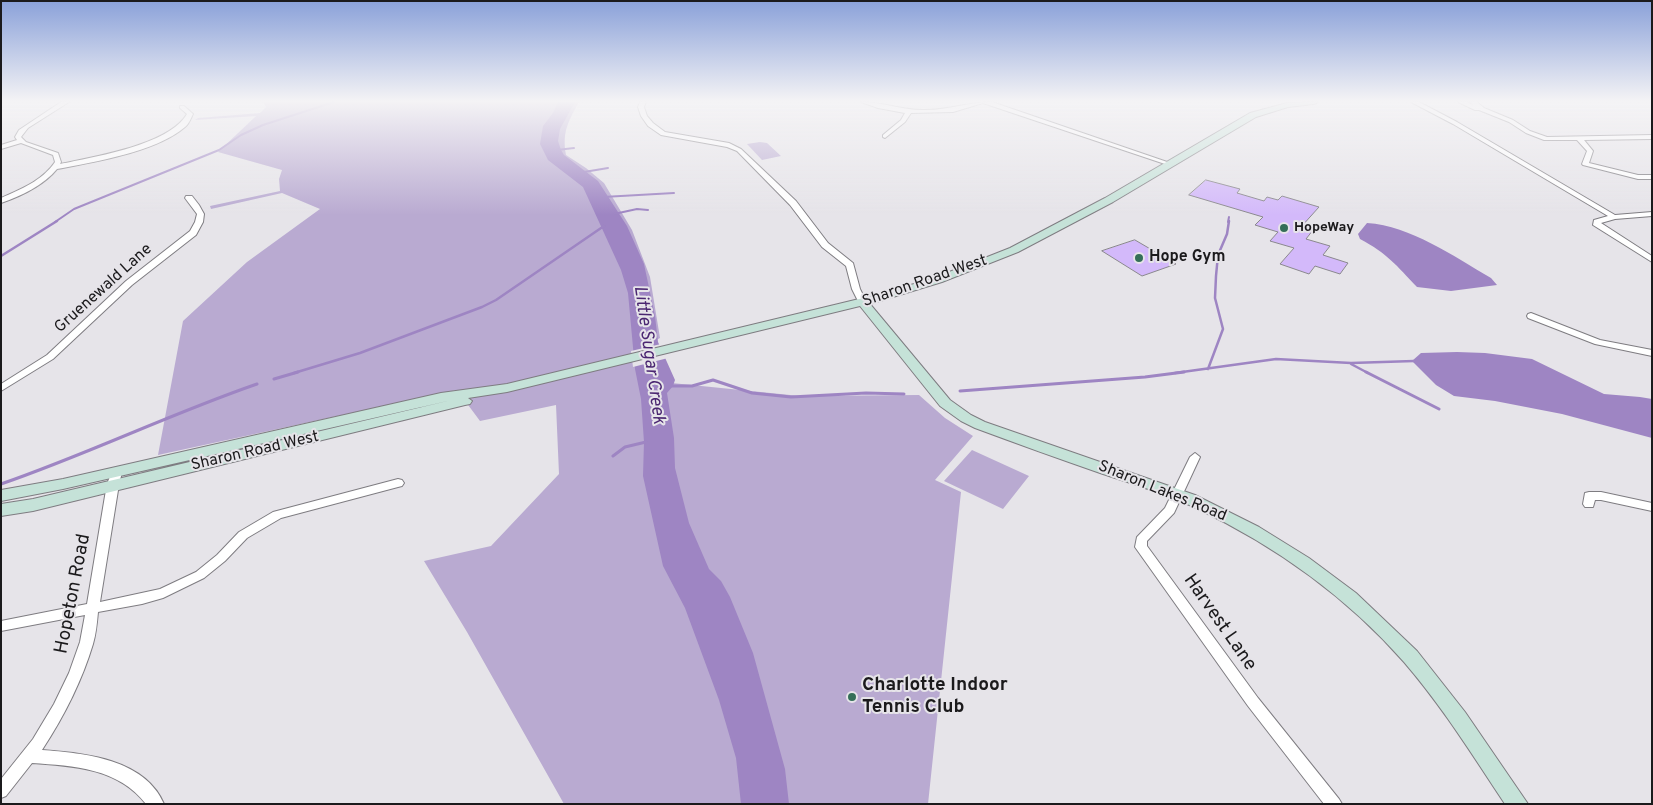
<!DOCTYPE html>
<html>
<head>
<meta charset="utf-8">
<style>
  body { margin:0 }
  #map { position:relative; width:1653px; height:805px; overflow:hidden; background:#e6e4e9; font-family:Overpass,sans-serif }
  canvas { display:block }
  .frame { position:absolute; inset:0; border:2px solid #1b1a1c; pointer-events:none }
</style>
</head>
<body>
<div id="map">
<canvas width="1653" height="805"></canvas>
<div class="frame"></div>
</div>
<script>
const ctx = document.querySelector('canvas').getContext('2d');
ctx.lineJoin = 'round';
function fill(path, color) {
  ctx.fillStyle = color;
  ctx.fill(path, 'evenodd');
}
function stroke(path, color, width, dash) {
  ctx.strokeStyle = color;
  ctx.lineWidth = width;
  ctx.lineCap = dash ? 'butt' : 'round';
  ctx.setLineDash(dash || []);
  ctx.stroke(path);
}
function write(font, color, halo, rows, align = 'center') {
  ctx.font = font + ' Overpass,sans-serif';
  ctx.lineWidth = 4;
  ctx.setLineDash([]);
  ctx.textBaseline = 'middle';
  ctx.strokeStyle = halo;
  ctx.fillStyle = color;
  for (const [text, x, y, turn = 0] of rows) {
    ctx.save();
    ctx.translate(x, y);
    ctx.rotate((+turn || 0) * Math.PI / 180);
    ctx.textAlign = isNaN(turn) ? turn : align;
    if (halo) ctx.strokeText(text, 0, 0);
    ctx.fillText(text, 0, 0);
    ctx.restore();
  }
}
fill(new Path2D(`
  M 263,102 L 579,102 C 568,122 562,132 566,155 L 586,168 L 604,183 L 632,230 L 650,277 L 660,338 L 645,346 L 652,381 L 800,396 L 919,395 L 945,418 L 973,436 L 935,480 L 961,492 L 928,804 L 564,804 L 467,632 L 424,561 L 491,546 L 559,474 L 556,405 L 480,421 L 457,390 L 158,455 L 183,321 L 247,262 L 320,209 L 282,193 L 211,209 L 210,206 L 280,191 L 279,179 L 282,170 L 218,152 L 256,116 L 195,120 L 198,118 L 260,113 L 266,107 Z
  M 760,142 L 767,143 L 781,156 L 762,160 L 747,144 Z
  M 972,450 L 1029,476 L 1003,509 L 944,481 Z`), '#b9aad1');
fill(new Path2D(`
  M 558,102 L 575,102 L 560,129 L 558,141 L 561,150 L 564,155 L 598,181 L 627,226 L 644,264 L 655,316 L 658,342 L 675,380 L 673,386 L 667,393 L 674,438 L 675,468 L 689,523 L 709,569 L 721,581 L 730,597 L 753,653 L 785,769 L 789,804 L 741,804 L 736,758 L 719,700 L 685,608 L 663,566 L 643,476 L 644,442 L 641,399 L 635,369 L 628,293 L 621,270 L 583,187 L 548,160 L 540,144 L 543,126 L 553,113 Z
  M 1367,223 C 1411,226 1453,256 1491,278 L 1497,285 L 1451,291 L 1417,287 C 1396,265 1388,254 1360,239 L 1358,234 Z
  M 1457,352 L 1485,353 L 1532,359 L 1604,394 L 1640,397 L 1652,399 L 1652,438 L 1562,414 L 1495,401 L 1454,396 L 1436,385 L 1412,361 L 1421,353 Z`), '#9e85c3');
fill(new Path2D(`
  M 661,344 L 668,358 L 633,367 L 631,351 Z`), '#e6e4e9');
stroke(new Path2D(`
  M 557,150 L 574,148
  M 584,172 L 608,168
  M 603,197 L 674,193
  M 614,214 L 637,209 L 648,210
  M 55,222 L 74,209 L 219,150 L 241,135 L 263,125 L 334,102
  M 1228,222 L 1229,217`), '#9e85c3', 2);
stroke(new Path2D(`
  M 1,256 L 57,221
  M 1351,364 L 1368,373
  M 1208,369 L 1223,329 L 1215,298 L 1216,276 L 1218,255 L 1227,234 L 1229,221
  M 294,373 L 360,353 L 482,307 L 496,300 L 604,226
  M 1175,373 L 1276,359 L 1351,363 L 1414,361`), '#9e85c3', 2.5);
stroke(new Path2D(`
  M 1366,372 L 1439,409
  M 274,379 L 298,372
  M 670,386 L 692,386 L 713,380 L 752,393 L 791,397 L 866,393 L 904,394
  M 960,391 L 1145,377 L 1184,372
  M 613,456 L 625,447 L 646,442
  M 1,484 C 88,454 170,414 257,384`), '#9e85c3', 3);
const building = new Path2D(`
  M 1206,180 L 1240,189 L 1237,193 L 1264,201 L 1267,197 L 1278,200 L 1282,196 L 1319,207 L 1301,227 L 1313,230 L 1306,239 L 1330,246 L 1323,255 L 1348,263 L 1340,274 L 1315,266 L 1309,274 L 1280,264 L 1294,248 L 1270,241 L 1278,232 L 1255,225 L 1263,217 L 1189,195 Z
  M 1135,240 L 1176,264 L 1142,276 L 1102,251 Z`);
fill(building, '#d3b9fa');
stroke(building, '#8a888d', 1);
const street = new Path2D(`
  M 61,102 L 69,102 L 28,128 L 21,137 L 26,142 L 58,153 L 61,162 L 60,164 C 94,157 169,145 187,114 L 180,108 L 180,106 L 184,106 L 193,114 C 191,118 189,124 185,127 C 156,152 94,162 57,169 C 44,185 21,196 1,203 L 1,198 C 21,189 42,181 55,162 L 53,155 L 21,143 L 1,149 L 1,145 L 17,140 L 15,137 L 19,130 Z
  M 640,102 L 646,102 L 644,107 L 647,116 L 653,123 L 665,132 L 729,143 L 741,149 L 796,201 L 828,243 L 853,263 L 860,289 L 867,303 L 866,305 L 860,305 L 852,289 L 846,266 L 822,247 L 790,205 L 737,151 L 727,147 L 661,135 L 648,126 L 641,116 L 638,107 Z
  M 861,102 C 882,102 902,110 922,110 C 946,111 968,102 992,102 L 1173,164 L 1168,165 L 983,103 L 953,112 L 911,113 L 905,122 L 885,138 L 883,137 L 883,135 L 901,120 L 905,113 L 878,108 Z
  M 1411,102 L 1419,102 L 1457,122 L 1615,215 L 1652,212 L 1652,216 L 1615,219 L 1601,223 L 1652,256 L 1652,262 L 1593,225 L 1594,220 L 1608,216 L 1453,124 Z
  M 1458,102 L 1467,102 L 1473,105 L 1470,102 L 1477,102 L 1484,108 L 1513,120 L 1530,131 L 1547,137 L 1652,135 L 1652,139 L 1584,140 L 1593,151 L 1589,163 L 1638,175 L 1652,175 L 1652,179 L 1638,179 L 1583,165 L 1582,164 L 1587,151 L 1577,140 L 1544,140 L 1526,133 L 1509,122 L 1479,110 L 1475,110 Z
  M 186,196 L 192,196 L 199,205 L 204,214 L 203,222 L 196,235 L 132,285 L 53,359 L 1,391 L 1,384 L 47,355 L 126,281 L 190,231 L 195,222 L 197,214 L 185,198 Z
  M 1531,313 L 1600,340 L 1652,350 L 1652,356 L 1595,344 L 1528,318 L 1527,316 L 1528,314 Z
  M 1195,453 L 1200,457 L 1174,513 L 1147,541 L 1147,546 L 1258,698 L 1339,799 L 1342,804 L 1324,804 L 1248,706 L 1135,547 L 1137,537 L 1165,508 L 1190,457 Z
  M 117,468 L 121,469 L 122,472 L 119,484 L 100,602 L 160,589 L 196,572 L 217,555 L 239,532 L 273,512 L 398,479 L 402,480 L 404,483 L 402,486 L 398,487 L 281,518 L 247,538 L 225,561 L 204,578 L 163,598 L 142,604 L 98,612 C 97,623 96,634 93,644 C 82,681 63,718 42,750 C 84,753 145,759 164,804 L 146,804 C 118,768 74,766 32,763 L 6,796 L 1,798 L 1,779 L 33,739 L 54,704 L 69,673 L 80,642 L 85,615 L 1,631 L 1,621 L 87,604 L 107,484 L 113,469 Z
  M 1589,492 L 1601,492 L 1652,503 L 1652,511 L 1601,500 L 1595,500 L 1593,507 L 1585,507 L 1583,504 L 1585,493 Z`);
const secondary = new Path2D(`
  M 1318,102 L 1314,104 L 1288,107 L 1256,117 L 1113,202 L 1018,252 L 942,282 L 870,304 L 950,400 L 971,415 L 985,422 L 1195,495 L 1259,527 L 1309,558 L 1356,593 L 1417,651 L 1465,712 L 1528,804 L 1505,804 C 1473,756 1442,706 1404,662 C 1347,597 1274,545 1196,508 C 1166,494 1134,484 1103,474 C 1060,459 1018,444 975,428 L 961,421 L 940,406 L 860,306 L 507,392 L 468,398 L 472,401 L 470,404 L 465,405 L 33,511 L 1,516 L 1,504 L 33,499 L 452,400 L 63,489 L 1,501 L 1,490 L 63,479 L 441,393 L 507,384 L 884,293 L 934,278 L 1010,248 L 1105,198 L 1250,113 L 1287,103 Z`);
stroke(street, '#7e7c81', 2);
stroke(secondary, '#7e7c81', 2);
fill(street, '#fff');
fill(secondary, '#c5e2d8');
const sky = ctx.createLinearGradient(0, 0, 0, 215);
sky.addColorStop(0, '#8aa1d9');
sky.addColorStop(0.47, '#f4f3f5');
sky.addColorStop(1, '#f4f3f500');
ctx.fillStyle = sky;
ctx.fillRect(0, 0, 1653, 215);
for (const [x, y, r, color] of [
  [1284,228,5,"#346e58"],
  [1139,258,5,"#346e58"],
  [852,697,5,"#346e58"]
]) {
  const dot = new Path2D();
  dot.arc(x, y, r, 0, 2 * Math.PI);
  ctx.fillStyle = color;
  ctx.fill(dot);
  stroke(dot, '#e6e4e9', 2);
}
write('bold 14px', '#1b1a1c', '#e6e4e9', [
  ["HopeWay",1294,228]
], 'left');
write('bold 16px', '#1b1a1c', '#e6e4e9', [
  ["Hope Gym",1149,258]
], 'left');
write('16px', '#1b1a1c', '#e6e4e9', [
  ["Sharon Road West",925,282,-19],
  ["Gruenewald Lane",104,289,-42],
  ["Sharon Road West",255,452,-13],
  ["Sharon Lakes Road",1162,492,22]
]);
write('italic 18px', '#4a2671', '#e6e4e9', [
  ["Little Sugar Creek",648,355,82]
]);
write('19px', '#1b1a1c', '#e6e4e9', [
  ["Hopeton Road",74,594,-79],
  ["Harvest Lane",1219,623,55]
]);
write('bold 19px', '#1b1a1c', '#e6e4e9', [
  ["Charlotte Indoor",862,686],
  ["Tennis Club",862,708]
], 'left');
</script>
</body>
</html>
